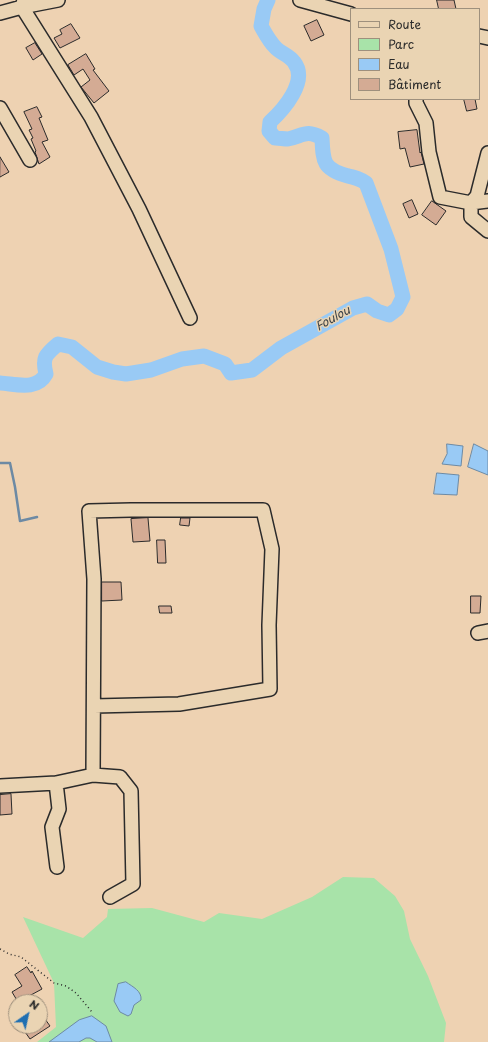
<!DOCTYPE html>
<html>
<head>
<meta charset="utf-8">
<style>
  body { margin:0 }
  #map { position:relative; width:488px; height:1042px; overflow:hidden; background:#eed2b2; font-family:"Playpen Sans",sans-serif }
  canvas { display:block }
  .legend { position:absolute; left:350px; top:8px; width:130px; height:92px; box-sizing:border-box; background:#ead4b3; border:1px solid #9e907d; margin:0; padding:5px 7px; list-style:none; font-size:12px; color:#2b2b2b }
  .legend li { display:flex; align-items:center; gap:8px; height:20px }
  .legend b { width:20px; border:1px solid #9e907d }
  .north { position:absolute; left:8px; top:994px; width:40px; height:40px; box-sizing:border-box; background:#ead4b3; border:1px solid #9e907d; border-radius:50%; rotate:34deg; font-size:11px; font-weight:700; line-height:16px; text-align:center; color:#2b2b2b }
  .north::after { content:''; display:block; margin:auto; width:14px; height:18px; background:#1f6fb2; clip-path:polygon(50% 0,100% 100%,50% 72%,0 100%) }
</style>
</head>
<body>
<div id="map">
<canvas width="488" height="1042"></canvas>
<ul class="legend">
<li><b style="height:5px;background:#ead4b3"></b>Route</li>
<li><b style="height:11px;background:#a8e3a9"></b>Parc</li>
<li><b style="height:11px;background:#99caf5"></b>Eau</li>
<li><b style="height:11px;background:#d4ab94"></b>Bâtiment</li>
</ul>
<div class="north">N</div>
</div>
<script>
const ctx = document.querySelector('canvas').getContext('2d');
ctx.lineJoin = 'round';
function fill(path, color) {
  ctx.fillStyle = color;
  ctx.fill(path, 'evenodd');
}
function stroke(path, color, width, dash) {
  ctx.strokeStyle = color;
  ctx.lineWidth = width;
  ctx.lineCap = dash ? 'butt' : 'round';
  ctx.setLineDash(dash || []);
  ctx.stroke(path);
}
function write(font, color, halo, rows, align = 'center') {
  ctx.font = font + ' "Playpen Sans",sans-serif';
  ctx.lineWidth = 3;
  ctx.setLineDash([]);
  ctx.textBaseline = 'middle';
  ctx.strokeStyle = halo;
  ctx.fillStyle = color;
  for (const [text, x, y, turn = 0] of rows) {
    ctx.save();
    ctx.translate(x, y);
    ctx.rotate((+turn || 0) * Math.PI / 180);
    ctx.textAlign = isNaN(turn) ? turn : align;
    if (halo) ctx.strokeText(text, 0, 0);
    ctx.fillText(text, 0, 0);
    ctx.restore();
  }
}
fill(new Path2D(`
  M 343,877 L 374,878 L 395,896 L 404,911 L 410,939 L 428,976 L 446,1023 L 444,1042 L 37,1042 L 56,1027 L 54,983 L 23,917 L 83,938 L 107,917 L 108,909 L 152,908 L 204,922 L 219,913 L 262,919 L 312,897 Z`), '#a8e3a9');
const water = new Path2D(`
  M 447,444 L 463,446 L 461,466 L 442,464 L 447,454 Z
  M 474,444 L 488,451 L 488,475 L 468,467 Z
  M 437,473 L 459,475 L 457,495 L 434,494 Z
  M 126,982 C 133,987 142,991 141,1000 L 134,1005 L 131,1014 L 128,1016 L 120,1012 L 114,1001 L 118,984 Z
  M 92,1016 L 106,1026 L 112,1042 L 97,1042 L 90,1038 L 86,1038 L 79,1042 L 49,1042 L 79,1020 Z`);
fill(water, '#99caf5');
stroke(water, '#6d8aa4', 1);
stroke(new Path2D(`
  M 0,463 L 10,463 L 15,487 L 20,521 L 37,517`), '#6d8aa4', 2.5);
stroke(new Path2D(`
  M 0,383 C 16,384 37,391 46,374 C 42,358 45,355 58,344 L 72,347 L 97,367 L 113,372 L 126,374 L 151,370 L 182,359 L 204,356 L 225,364 L 231,373 L 252,370 L 281,348 L 353,308 L 367,304 L 377,311 L 389,315 L 397,309 L 403,297 L 391,249 L 366,183 C 360,179 354,177 348,176 C 323,169 323,162 322,138 C 306,129 303,136 288,139 C 284,139 279,138 275,138 L 269,131 L 270,122 C 283,110 309,81 294,62 C 289,55 280,53 275,47 C 269,41 265,33 261,26 L 264,9 L 268,0`), '#99caf5', 15);
const building = new Path2D(`
  M 437,0 L 454,0 L 456,9 L 439,9 Z
  M 317,20 L 324,35 L 311,41 L 304,26 Z
  M 71,24 L 80,38 L 60,48 L 54,38 L 62,34 L 60,30 Z
  M 35,43 L 42,54 L 33,60 L 26,48 Z
  M 86,54 L 95,69 L 93,70 L 109,91 L 94,103 L 81,87 L 90,80 L 83,69 L 74,75 L 68,65 Z
  M 464,99 L 475,99 L 477,109 L 467,111 Z
  M 37,107 L 42,117 L 39,118 L 48,140 L 42,142 L 50,157 L 39,164 L 35,152 L 36,151 L 31,139 L 33,138 L 29,130 L 32,129 L 24,112 Z
  M 417,130 L 420,153 L 421,152 L 424,164 L 410,167 L 405,148 L 400,149 L 398,132 Z
  M 0,157 L 9,172 L 0,177 Z
  M 412,200 L 418,214 L 409,218 L 403,204 Z
  M 432,201 L 446,211 L 436,225 L 422,215 Z
  M 148,518 L 150,541 L 133,542 L 131,519 Z
  M 181,518 L 190,518 L 189,526 L 180,525 Z
  M 157,540 L 165,540 L 166,563 L 158,563 Z
  M 102,582 L 121,582 L 122,600 L 102,601 Z
  M 471,596 L 481,596 L 480,613 L 471,613 Z
  M 159,606 L 171,606 L 172,613 L 160,613 Z
  M 11,794 L 12,814 L 0,815 L 0,795 Z
  M 27,967 L 31,973 L 32,971 L 42,989 L 18,1002 L 12,992 L 22,986 L 15,975 Z
  M 40,1012 L 50,1026 L 30,1039 L 23,1029 L 28,1026 L 40,1026 Z`);
fill(building, '#d4ab94');
stroke(building, '#2b2b2b', 1);
const minor = new Path2D(`
  M 24,0 L 22,7 L 91,117 L 139,209 L 190,318
  M 300,0 L 351,14
  M 0,13 L 22,7 L 58,0
  M 479,36 L 488,38
  M 416,99 L 416,103 L 426,123 L 429,152 L 440,197 L 471,203 L 488,201
  M 0,108 L 30,160
  M 488,153 L 477,196 L 471,203 L 471,217 L 488,231
  M 478,633 L 488,631
  M 93,775 L 120,777 L 131,791 L 133,884 L 110,897
  M 56,783 L 59,809 L 52,827 L 57,867
  M 0,786 L 56,783 L 93,775 L 94,579 L 89,511 L 131,510 L 263,510 L 272,549 L 269,625 L 270,689 L 179,704 L 94,706`);
stroke(minor, '#2b2b2b', 16);
stroke(new Path2D(`
  M 0,949 L 9,954 L 21,957 L 54,983 L 66,986 L 76,993 L 92,1012`), '#2b2b2b', 1.5, [1, 3]);
stroke(minor, '#ead4b3', 13);
write('italic 12px', '#3c4349', '#ead4b3', [
  ["Foulou",333,319,-29]
]);
</script>
</body>
</html>
